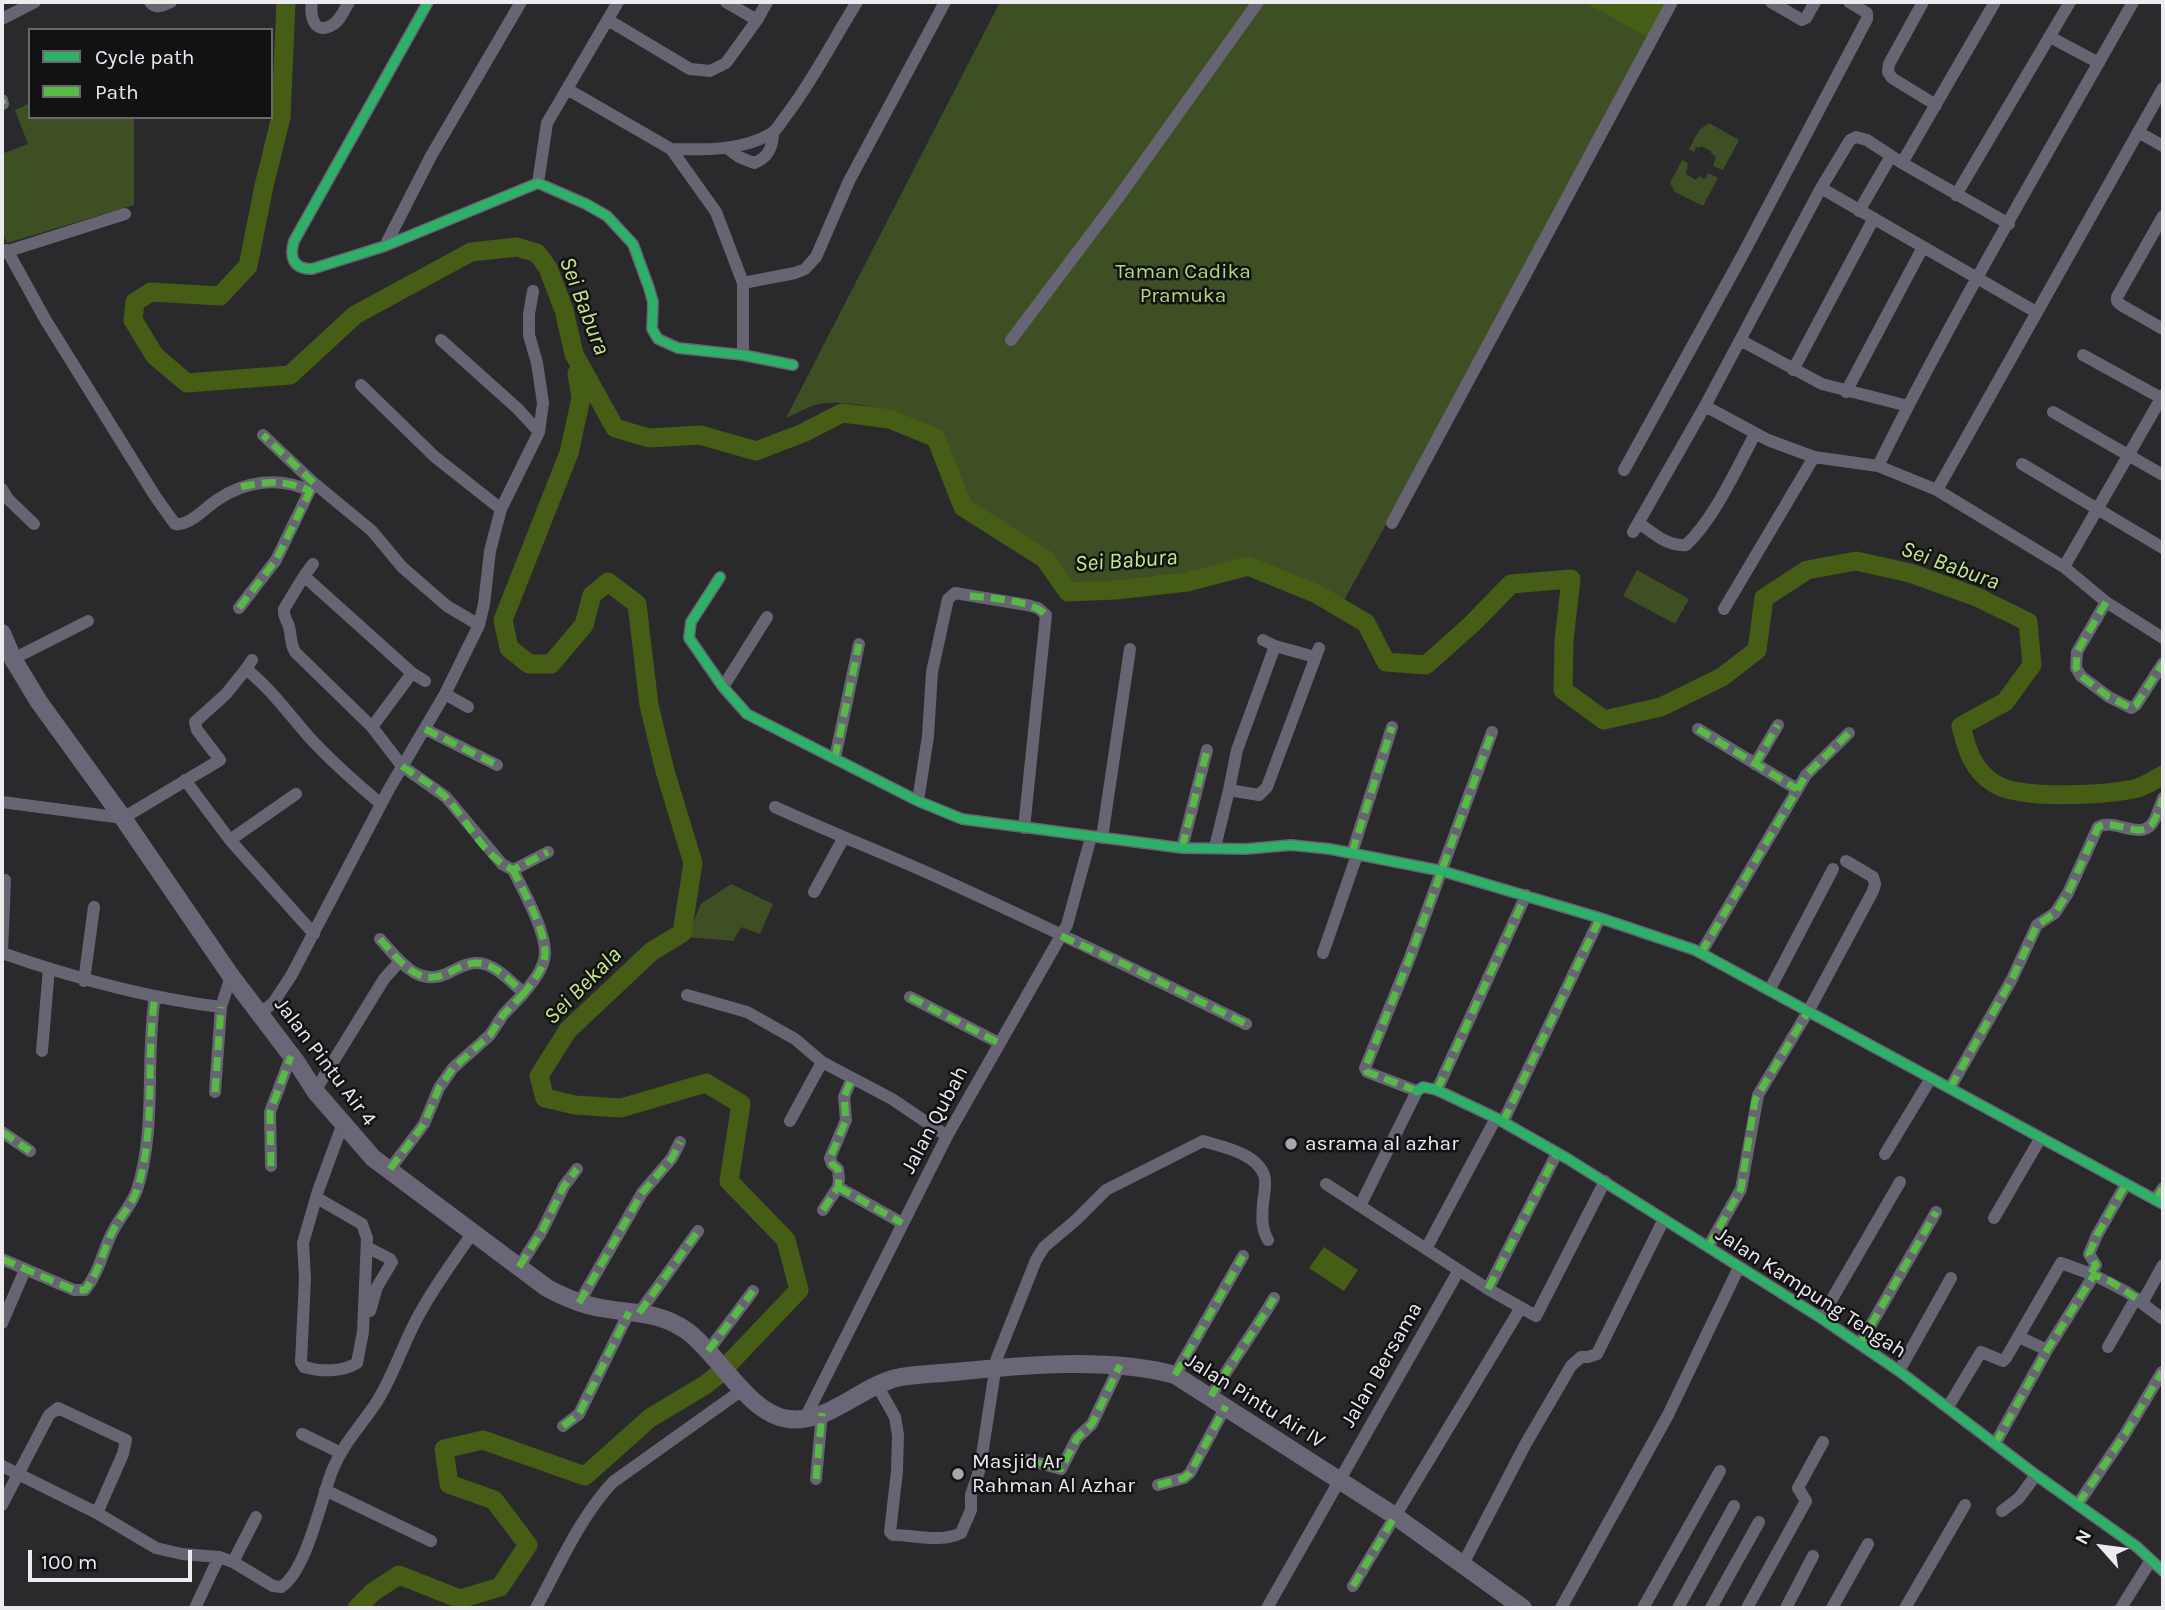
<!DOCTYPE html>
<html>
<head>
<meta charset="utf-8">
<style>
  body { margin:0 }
  #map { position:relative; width:2165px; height:1610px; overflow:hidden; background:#2a2a2c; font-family:Karla,sans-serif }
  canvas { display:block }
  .frame { position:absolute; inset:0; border:4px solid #ecebef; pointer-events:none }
  .legend { position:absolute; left:28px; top:28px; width:245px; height:91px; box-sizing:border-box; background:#121214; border:2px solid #69696c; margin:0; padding:9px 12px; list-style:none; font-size:21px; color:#ecebef }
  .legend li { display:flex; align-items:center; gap:14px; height:35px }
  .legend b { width:35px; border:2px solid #69696c }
  .north { position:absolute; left:2067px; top:1512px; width:70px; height:70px; -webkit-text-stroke:5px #121214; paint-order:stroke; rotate:298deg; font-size:19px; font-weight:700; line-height:28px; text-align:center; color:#ecebef }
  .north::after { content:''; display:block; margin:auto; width:24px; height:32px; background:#ecebef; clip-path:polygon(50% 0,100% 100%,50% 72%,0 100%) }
  .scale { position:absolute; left:28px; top:1550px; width:164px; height:32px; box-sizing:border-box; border:4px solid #ecebef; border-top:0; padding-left:9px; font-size:21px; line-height:24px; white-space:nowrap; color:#ecebef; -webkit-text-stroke:5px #121214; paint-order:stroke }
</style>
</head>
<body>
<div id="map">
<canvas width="2165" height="1610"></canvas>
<div class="frame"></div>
<ul class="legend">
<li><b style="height:9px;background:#2db169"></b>Cycle path</li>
<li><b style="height:9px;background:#58b947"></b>Path</li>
</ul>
<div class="north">N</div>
<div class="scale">100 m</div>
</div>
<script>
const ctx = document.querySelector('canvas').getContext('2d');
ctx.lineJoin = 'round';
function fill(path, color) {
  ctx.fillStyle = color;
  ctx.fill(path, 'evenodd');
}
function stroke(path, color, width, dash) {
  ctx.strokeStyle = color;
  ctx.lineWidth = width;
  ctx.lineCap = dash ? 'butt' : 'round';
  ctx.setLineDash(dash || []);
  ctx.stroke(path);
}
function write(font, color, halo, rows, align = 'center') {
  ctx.font = font + ' Karla,sans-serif';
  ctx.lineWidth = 5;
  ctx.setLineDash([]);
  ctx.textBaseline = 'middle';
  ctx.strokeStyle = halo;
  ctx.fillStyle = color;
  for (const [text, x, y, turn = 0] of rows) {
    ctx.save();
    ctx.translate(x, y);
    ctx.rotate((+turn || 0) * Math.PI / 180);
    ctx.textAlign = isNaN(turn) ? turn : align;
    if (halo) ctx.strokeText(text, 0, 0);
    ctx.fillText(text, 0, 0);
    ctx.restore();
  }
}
fill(new Path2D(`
  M 1000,2 L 1676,2 L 1343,602 L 1248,559 L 1165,577 L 1071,586 L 1048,552 L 967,502 L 942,432 C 905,417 867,400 826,403 C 813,403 798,413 786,418 Z
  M 30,103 L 30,117 L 134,117 L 134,205 L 7,243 L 2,231 L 2,154 L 28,144 L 15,110 Z
  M 1709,123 L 1739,140 L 1723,170 L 1713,166 L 1716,157 L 1711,153 L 1711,151 L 1701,146 L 1700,148 L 1696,147 L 1694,152 L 1689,149 L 1699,130 Z
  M 1682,160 L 1688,163 L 1686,174 L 1696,180 L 1699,176 L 1705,179 L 1708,173 L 1718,178 L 1703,206 L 1675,192 L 1670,183 Z
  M 1637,570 L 1689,599 L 1675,624 L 1623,596 Z
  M 731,884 L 773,904 L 760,934 L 741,927 L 733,941 L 687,937 L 701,904 Z`), '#3f4f24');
fill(new Path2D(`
  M 1584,2 L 1666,2 L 1647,37 Z
  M 1324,1247 L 1358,1270 L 1344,1291 L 1309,1268 Z`), '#465d15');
stroke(new Path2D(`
  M 286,2 L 281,117 L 264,186 L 248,266 L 220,296 L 151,292 L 135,302 L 133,320 L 155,356 L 187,383 L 290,375 L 355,315 L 471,252 L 517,247 L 537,253 L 548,268 L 564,310 L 574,354 L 615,428 L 649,438 L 700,435 L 756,451 L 803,433 L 842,413 L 890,419 L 936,438 L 963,507 L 1045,559 L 1068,592 L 1116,590 L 1187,582 L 1248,566 L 1317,594 L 1366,623 L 1386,662 L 1426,665 L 1472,624 L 1511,584 L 1571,579 L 1564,640 L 1563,690 L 1604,720 L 1661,707 L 1722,677 L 1757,650 L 1764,598 L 1807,570 L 1856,561 L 1910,573 L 1977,597 L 2028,622 L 2032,665 L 2005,702 L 1961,726 C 1967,749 1972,770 1995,784 C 2021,800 2103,795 2134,789 C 2144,787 2154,780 2163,775
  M 357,1608 L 373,1592 L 399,1575 L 460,1599 L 500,1587 L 528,1545 L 494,1500 L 449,1484 L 444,1449 L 483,1440 L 585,1476 L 650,1418 L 705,1385 L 719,1374 L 799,1290 L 786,1240 L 729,1181 L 741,1104 L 706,1083 L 621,1108 L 575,1105 L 545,1098 L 539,1076 L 568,1030 L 652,951 L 682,933 L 693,863 L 665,771 L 649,705 L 637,604 L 608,582 L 592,595 L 584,625 L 551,664 L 529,664 L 509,648 L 503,620 L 569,453 L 581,398 L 577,373`), '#465d15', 19);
stroke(new Path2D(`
  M 150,2 C 156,9 163,6 171,2
  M 312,2 C 310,14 313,36 332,25 C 340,21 344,10 349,2
  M 428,2 L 294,241 C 289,257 293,269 312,269 L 385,246 L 538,183 L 586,204 L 607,216 L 633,244 L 649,288 L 653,302 L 652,329 L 658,339 L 678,348 L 743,355 L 793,365
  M 726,2 L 757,20
  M 1771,2 L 1802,20 L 1806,18 L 1815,2
  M 1923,2 L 1889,64 L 1888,72 L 1892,78 L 1936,105
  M 2,19 L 35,2
  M 608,20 L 690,69 L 710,71 L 726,63 L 757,20 L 767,2
  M 2050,37 L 2099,63
  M 567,89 L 671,149 L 716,212 L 743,283 L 743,355
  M 2,100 L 3,104
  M 2138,132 L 2163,146
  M 727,148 L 739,157 L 754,163 C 768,158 773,148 773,132
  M 671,149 C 704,150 743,151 772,133 C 777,130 781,122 785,117 C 813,81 833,40 857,2
  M 1902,163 L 1995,2
  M 538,183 L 547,123 L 618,2
  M 1821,188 L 2036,312
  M 1956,195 L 2070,2
  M 1859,211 L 1891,156
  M 2163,216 L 2117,297 L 2117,301 L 2121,305 L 2163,329
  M 385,246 L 431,156 L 521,2
  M 7,250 L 45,319 L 155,496 L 175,524 C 190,526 205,508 217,500 C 245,481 279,476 310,491
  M 2,253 L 125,214
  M 743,283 L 795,273 L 805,269 L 816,257 L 849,181 L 945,2
  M 441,340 L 518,409 L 539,432
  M 1011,340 L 1118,198 L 1258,2
  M 1740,340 L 1822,384 L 1908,406
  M 2083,355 L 2163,399
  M 1793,370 L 1874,218
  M 361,385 L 435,457 L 501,509
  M 1846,392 L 1923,247
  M 1705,406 L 1768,440 L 1814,457 L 1878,466 L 1937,490 L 2064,567 L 2106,602 L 2163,638
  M 2053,412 L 2163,475
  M 263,435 L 314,483 L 372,531 L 402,567 L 447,606 L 479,625
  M 2022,464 L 2163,548
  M 1878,466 C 1956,308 2047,155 2133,2
  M 1624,470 L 1743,254 L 1867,19 L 1867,13 L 1849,2
  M 2,489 L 8,499 L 34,524
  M 1937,490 L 2163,88
  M 1392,523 L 1672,2
  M 1639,523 C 1653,533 1668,547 1686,545 C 1714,519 1737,468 1755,434
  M 1633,532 L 1705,406 L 1821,188 L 1850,140 L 1856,137 L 1867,140 L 1902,163 L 2009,224
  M 2064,567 L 2163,395
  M 304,576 L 313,564
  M 720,577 L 691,622 L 689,638 L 723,687 L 747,714 L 918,801 L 962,819 L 1182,848 L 1246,849 L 1291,845 L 1330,849 L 1442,871 L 1600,918 L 1695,950 L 2163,1204
  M 2106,602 L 2077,652 L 2076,668 L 2081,676 L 2109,697 L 2131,708 L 2136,705 L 2163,663
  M 239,608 L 276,560 L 312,486
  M 1724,609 L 1814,457
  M 1275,646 L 1315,657
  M 13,659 L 88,621
  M 252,660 L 246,669 C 271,689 288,713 309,737 C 331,761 356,783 381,804
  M 412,673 L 425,681
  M 723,687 L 767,617
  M 445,694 L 468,707
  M 372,727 L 412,673 L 304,576 L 284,609 C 283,618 287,619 289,627 C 292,637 289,641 295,652 L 372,727 L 402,766 L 446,797 L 502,864 L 513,870 L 548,852
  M 425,729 L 497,765
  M 1698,729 L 1797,789
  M 835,758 L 859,644
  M 1755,764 L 1778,725
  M 185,780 L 230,840 L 314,934
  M 1229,790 L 1237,750 L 1275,646 L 1263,640
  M 918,801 L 928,736 L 932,672 L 948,599 L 955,593 L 1027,605 L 1038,608 L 1046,615 L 1024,828
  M 2,802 L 123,818 L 220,760 L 197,730 L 195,722 L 226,694 L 246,669
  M 775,807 C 829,832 884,853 937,877 C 1041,924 1144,974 1246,1024
  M 1102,838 L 1130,649
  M 230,840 L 296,794
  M 1215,847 L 1229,790 L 1259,795 L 1267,787 L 1319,648
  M 1182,848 L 1207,750
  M 1352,853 L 1392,727
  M 814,892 L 843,839
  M 380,939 C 401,962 419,990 452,971 C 462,966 472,961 484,964 C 499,968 513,984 524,993 C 533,982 544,968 545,954 C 546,931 523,890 513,870
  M 2,952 L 5,880
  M 2,953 C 74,978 145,998 221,1007 L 231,976
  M 1323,953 L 1357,855
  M 1701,953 L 1806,775 L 1849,733
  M 84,981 L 94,907
  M 1770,989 L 1833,869
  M 687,995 L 747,1012 L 795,1039 L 822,1062 L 892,1099 L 947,1136
  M 910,997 L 999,1043
  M 259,1014 L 273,1003 L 291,976 L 389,789 L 445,694 L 479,625 L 484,604 L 490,551 L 501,509 L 539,432 L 543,403 L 537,363 L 529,335 L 529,314 L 533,291
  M 42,1051 L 49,968
  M 1950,1088 L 2012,979 L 2037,925 L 2055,913 L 2068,893 L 2098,827 C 2114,818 2139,840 2152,824 C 2157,817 2160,806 2163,798
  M 1437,1090 L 1526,895
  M 315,1091 L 384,979 L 400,961
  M 1417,1091 L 1423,1087 L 1437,1090 L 1496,1118 L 1568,1159 L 1821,1318 L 1899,1371 L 2036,1475 L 2137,1547 L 2163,1571
  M 1417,1091 L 1367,1072 L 1365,1068 L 1409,960 L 1492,732
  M 215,1092 L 221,1007
  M 790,1121 L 822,1062
  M 1503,1122 L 1600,918
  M 2,1132 L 30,1151
  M 1885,1154 L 1931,1078
  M 271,1166 L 270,1112 L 291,1056
  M 390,1169 L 424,1124 L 439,1088 L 453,1068 L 490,1035 L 503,1015 L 524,993
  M 1326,1184 L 1488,1289 L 1536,1316 L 1605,1181
  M 838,1187 L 902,1223
  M 317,1198 L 362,1224 L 367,1238 L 363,1332 L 357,1363 C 343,1372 321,1372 304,1367 L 301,1362 L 305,1278 L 303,1243 L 318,1191 L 343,1123
  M 2155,1200 L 2163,1188
  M 1360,1206 L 1417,1091
  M 823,1210 L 838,1187 L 839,1179 L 838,1169 L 832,1164 L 830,1158 L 846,1120 L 844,1097 L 852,1078
  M 1994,1218 L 2040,1139
  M 367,1247 L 390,1259 L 392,1262 L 377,1287 L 370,1311
  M 1708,1247 L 1741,1189 L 1758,1095 L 1809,1010 L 1873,891 L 1875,884 L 1873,877 L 1846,861
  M 1426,1249 L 1496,1118
  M 2,1259 L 74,1290 L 85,1290 C 98,1274 102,1255 110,1237 C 117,1220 131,1207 137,1190 C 157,1128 145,1059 155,996
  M 519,1267 L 542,1231 L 564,1186 L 577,1169
  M 2091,1273 L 2096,1265 L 2089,1254 L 2097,1235 L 2126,1184
  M 1488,1289 L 1557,1153
  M 579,1303 L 642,1193 L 672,1158 L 680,1142
  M 2142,1303 L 2163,1265
  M 639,1313 L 698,1231
  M 1821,1318 L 1900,1182
  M 2,1323 L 25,1270
  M 2019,1337 L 2047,1350
  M 1860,1344 L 1936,1212
  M 2108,1347 L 2136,1298
  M 708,1351 L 753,1291
  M 1899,1371 L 1951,1278
  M 1175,1375 L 1243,1256
  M 877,1385 L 895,1417 L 898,1435 L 897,1471 L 890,1532 L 893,1535 C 915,1535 941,1543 961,1533 L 971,1510 L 971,1495 L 980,1468 L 997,1358 L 1036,1260 L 1044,1247 L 1076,1220 L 1106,1190 L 1203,1141 C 1223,1147 1256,1153 1264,1175 C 1267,1183 1264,1194 1263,1203 C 1262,1217 1261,1228 1268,1240
  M 1211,1396 C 1231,1363 1254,1332 1274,1298
  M 1948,1407 L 1981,1352 L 2003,1361 L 2006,1358 L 2061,1263 L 2094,1275
  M 804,1420 L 947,1136 L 1067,925 L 1091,837
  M 563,1426 L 579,1414 L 629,1312
  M 302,1434 L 339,1452
  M 1995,1444 L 2047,1350 L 2094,1275 L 2127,1292 L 2163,1319
  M 1028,1460 L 1061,1469 L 1077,1438 L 1092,1424 L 1120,1365
  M 2,1466 L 97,1513 L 156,1548 L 182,1554 L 219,1557 L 233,1562 L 273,1586 L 281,1587 C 306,1572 321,1500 332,1471 C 343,1443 362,1425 378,1400 C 395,1372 404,1341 420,1313 C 435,1285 455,1259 473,1232
  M 816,1479 L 822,1413
  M 1158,1485 L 1184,1478 L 1190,1473 L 1226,1406
  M 325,1490 L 431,1541
  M 2078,1504 L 2125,1434 L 2162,1372
  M 2,1505 L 49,1415 L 58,1408 L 126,1440 L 123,1454 L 97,1513
  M 2002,1511 L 2019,1498 L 2036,1475
  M 233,1562 L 256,1517
  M 1462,1566 L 1525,1445 L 1571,1366 L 1581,1357 L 1588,1357 L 1597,1354 L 1664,1219
  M 1353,1586 L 1520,1309
  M 195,1608 L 219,1557
  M 536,1608 C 559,1566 580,1517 613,1482 L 742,1390
  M 1267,1608 L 1459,1270
  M 1561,1608 L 1668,1415 L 1739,1267
  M 1643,1608 L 1720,1471
  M 1678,1608 L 1734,1506
  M 1711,1608 L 1759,1522
  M 1747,1608 L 1806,1501 L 1798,1488 L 1823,1442
  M 1786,1608 L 1813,1556
  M 1832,1608 L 1868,1544
  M 1905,1608 L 1965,1505
  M 2121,1608 L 2151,1560`), '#676573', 12);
stroke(new Path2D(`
  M 2,633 L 13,659 L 39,702 L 123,818 L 231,976 L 297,1063 L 315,1091 L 373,1158 L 547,1288 C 564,1297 582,1305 601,1308 C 633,1314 659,1311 687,1331 C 717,1352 749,1415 789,1419 C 828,1424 860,1387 896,1378 C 915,1374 935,1374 954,1372 C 1021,1365 1111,1357 1175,1375 L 1395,1516 L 1523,1608`), '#6a6677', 18);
stroke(new Path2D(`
  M 2,100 L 3,104
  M 241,487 C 265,481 287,480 310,491
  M 970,596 C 989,598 1033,600 1046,615
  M 2106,602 L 2077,652 L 2076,668 L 2081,676 L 2109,697 L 2131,708 L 2136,705 L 2163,663
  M 239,608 L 276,560 L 314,483 L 263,435
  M 425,729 L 497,765
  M 1698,729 L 1797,789
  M 835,758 L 859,644
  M 1755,764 L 1778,725
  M 402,766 C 417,777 438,787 450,802 C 469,824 485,857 513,870 L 548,852
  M 1182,848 L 1207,750
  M 1352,853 L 1392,727
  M 1061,936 L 1124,964 L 1246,1024
  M 380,939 C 401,962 419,990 452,971 C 462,966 472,961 484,964 C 499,968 513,984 524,993 C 533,982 544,968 545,954 C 546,931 523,890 513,870
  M 1701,953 L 1806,775 L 1849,733
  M 910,997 L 999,1043
  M 1950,1088 L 2012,979 L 2037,925 L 2055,913 L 2068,893 L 2098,827 C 2114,818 2139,840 2152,824 C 2157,817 2160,806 2163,798
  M 1437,1090 L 1526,895
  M 1417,1091 L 1367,1072 L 1365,1068 L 1409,960 L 1492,732
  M 215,1092 L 221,1007
  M 1503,1122 L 1600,918
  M 2,1132 L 30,1151
  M 271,1166 L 270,1112 L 291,1056
  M 390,1169 L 424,1124 L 439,1088 L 453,1068 L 490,1035 L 503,1015 L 524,993
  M 838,1187 L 902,1223
  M 2155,1200 L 2163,1188
  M 823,1210 L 838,1187 L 839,1179 L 838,1169 L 832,1164 L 830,1158 L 846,1120 L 844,1097 L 852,1078
  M 1708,1247 L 1741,1189 L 1755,1100 L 1809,1010
  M 2,1259 L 74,1290 L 85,1290 C 98,1274 102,1255 110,1237 C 117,1220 131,1207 137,1190 C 157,1128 145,1059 155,996
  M 519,1267 L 542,1231 L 564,1186 L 577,1169
  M 2091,1273 L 2096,1265 L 2089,1254 L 2097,1235 L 2126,1184
  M 1488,1289 L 1557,1153
  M 579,1303 L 642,1193 L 672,1158 L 680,1142
  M 639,1313 L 698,1231
  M 1860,1344 L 1936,1212
  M 708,1351 L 753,1291
  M 1175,1375 L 1243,1256
  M 1211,1396 C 1231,1363 1254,1332 1274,1298
  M 563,1426 L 579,1414 L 629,1312
  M 1995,1444 L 2047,1350 L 2094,1275 L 2110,1281 L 2136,1298
  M 1028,1460 L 1061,1469 L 1077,1438 L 1092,1424 L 1120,1365
  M 816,1479 L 822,1413
  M 1158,1485 L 1184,1478 L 1190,1473 L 1226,1406
  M 2078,1504 L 2125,1434 L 2162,1372
  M 1353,1586 L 1395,1516`), '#58b947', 7, [14, 7]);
stroke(new Path2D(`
  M 428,2 L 294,241 C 289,257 293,269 312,269 L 385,246 L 538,183 L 586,204 L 607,216 L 633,244 L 649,288 L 653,302 L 652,329 L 658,339 L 678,348 L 743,355 L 793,365
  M 720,577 L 691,622 L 689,638 L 723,687 L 747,714 L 918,801 L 962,819 L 1182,848 L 1246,849 L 1291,845 L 1330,849 L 1442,871 L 1600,918 L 1695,950 L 2163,1204
  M 1417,1091 L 1423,1087 L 1437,1090 L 1496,1118 L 1568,1159 L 1821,1318 L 1899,1371 L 2036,1475 L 2137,1547 L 2163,1571`), '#2db169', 9);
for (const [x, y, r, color] of [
  [1291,1144,7,"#a8a7ab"],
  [958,1474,7,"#a8a7ab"]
]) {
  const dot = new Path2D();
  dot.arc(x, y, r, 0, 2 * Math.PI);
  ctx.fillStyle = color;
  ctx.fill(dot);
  stroke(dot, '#121214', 2.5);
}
write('21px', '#b2d973', '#121214', [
  ["Taman Cadika",1183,272],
  ["Pramuka",1183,296]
]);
write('21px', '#ecebef', '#121214', [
  ["Jalan Pintu Air 4",325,1062,53],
  ["Jalan Qubah",935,1120,-62],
  ["Jalan Kampung Tengah",1811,1293,33],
  ["Jalan Bersama",1382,1365,-60],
  ["Jalan Pintu Air IV",1255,1401,32]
]);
write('21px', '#ecebef', '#121214', [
  ["asrama al azhar",1305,1144],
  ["Masjid Ar",972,1462],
  ["Rahman Al Azhar",972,1486]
], 'left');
write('italic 23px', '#c3eb84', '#121214', [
  ["Sei Babura",584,306,69],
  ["Sei Babura",1126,561,-4],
  ["Sei Babura",1950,566,20],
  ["Sei Bekala",583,986,-45]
]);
</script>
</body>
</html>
